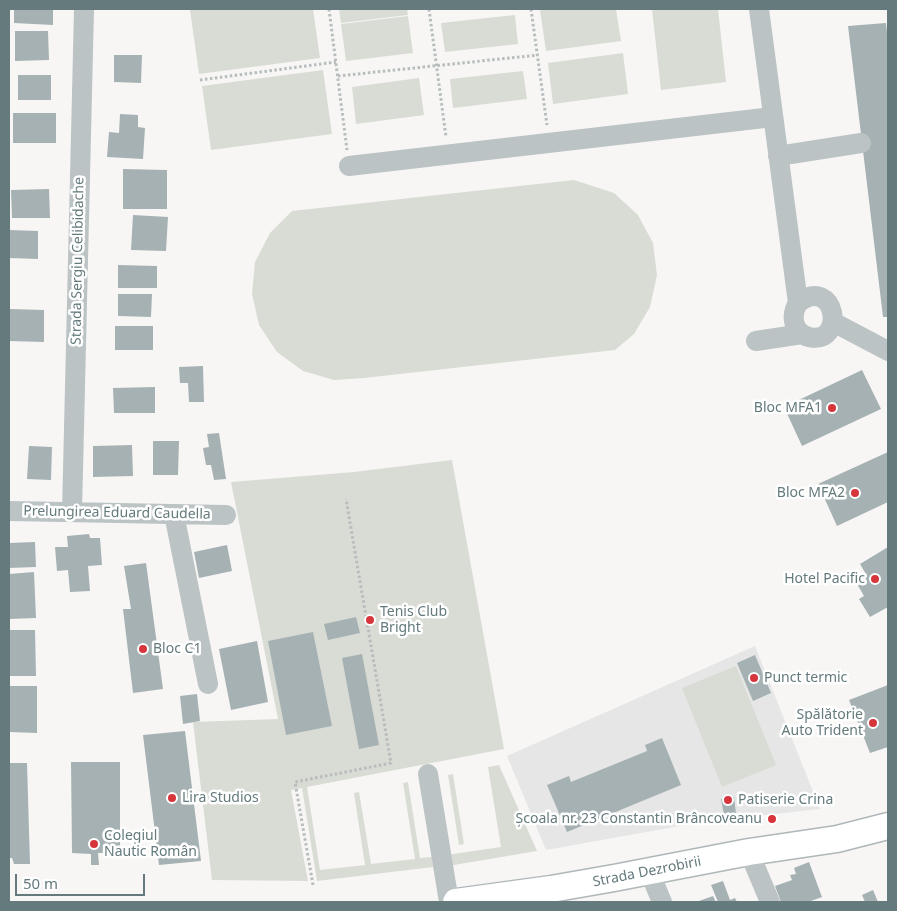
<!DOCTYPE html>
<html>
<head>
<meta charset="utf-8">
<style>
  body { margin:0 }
  #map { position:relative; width:897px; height:911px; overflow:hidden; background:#f7f6f5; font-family:"Noto Sans",sans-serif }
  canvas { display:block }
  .frame { position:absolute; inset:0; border:10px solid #647a7d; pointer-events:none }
  .scale { position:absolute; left:15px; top:874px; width:130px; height:22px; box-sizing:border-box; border:2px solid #647a7d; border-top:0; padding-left:6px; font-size:15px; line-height:18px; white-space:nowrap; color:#647a7d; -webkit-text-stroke:4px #fff; paint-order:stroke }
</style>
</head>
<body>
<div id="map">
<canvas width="897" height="911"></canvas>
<div class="frame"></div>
<div class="scale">50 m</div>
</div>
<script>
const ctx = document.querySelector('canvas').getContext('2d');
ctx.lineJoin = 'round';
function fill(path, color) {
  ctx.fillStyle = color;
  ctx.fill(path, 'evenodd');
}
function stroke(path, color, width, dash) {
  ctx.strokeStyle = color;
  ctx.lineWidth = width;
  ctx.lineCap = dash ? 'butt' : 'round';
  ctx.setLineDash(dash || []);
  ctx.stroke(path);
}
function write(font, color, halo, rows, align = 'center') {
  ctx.font = font + ' "Noto Sans",sans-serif';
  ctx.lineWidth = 5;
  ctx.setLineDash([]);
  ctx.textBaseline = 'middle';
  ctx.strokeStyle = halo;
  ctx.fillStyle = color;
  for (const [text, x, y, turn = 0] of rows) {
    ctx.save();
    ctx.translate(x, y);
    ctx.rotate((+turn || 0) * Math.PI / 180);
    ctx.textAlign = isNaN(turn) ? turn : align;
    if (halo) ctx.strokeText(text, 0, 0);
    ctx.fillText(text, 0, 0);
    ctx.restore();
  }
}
fill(new Path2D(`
  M 755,646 L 820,809 L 702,822 L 546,850 L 507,756 Z`), '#e5e6e5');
fill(new Path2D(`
  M 199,9 L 313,9 L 320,58 L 199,74 L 190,10 Z
  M 339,9 L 407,9 L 408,15 L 341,23 Z
  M 551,9 L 616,9 L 621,41 L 546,51 L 540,10 Z
  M 652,9 L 718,9 L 726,82 L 661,90 Z
  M 515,15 L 518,44 L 445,52 L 441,23 Z
  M 408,16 L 413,53 L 346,61 L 341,24 Z
  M 623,53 L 628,94 L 553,104 L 548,63 Z
  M 323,70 L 332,134 L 211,150 L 202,86 Z
  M 523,71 L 527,99 L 453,108 L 450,79 Z
  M 419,78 L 424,115 L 356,124 L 352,87 Z
  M 574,180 L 614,193 L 638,215 L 653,243 L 657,275 L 650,307 L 634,334 L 615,350 L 364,378 L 334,380 L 303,371 L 277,352 L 259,325 L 252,294 L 255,262 L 270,233 L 292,211 Z
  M 452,460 L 504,749 L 307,787 L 320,870 L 365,865 L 354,793 L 359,792 L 371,864 L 415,859 L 403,783 L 408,782 L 420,858 L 432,857 L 433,867 L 317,881 L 302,788 L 291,790 L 308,881 L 212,880 L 193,722 L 278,719 L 231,482 L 354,472 Z
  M 736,666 L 776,765 L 722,787 L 682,688 Z
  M 499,765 L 537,851 L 448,866 L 446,855 L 501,847 L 488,767 Z
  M 453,774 L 464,844 L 459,845 L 448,775 Z`), '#d9dcd4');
fill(new Path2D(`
  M 14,9 L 53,9 L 53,25 L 14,23 Z
  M 886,23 L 888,41 L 888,317 L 883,317 L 848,26 Z
  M 15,31 L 48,31 L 49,60 L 15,61 Z
  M 114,55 L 142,55 L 141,83 L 114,82 Z
  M 18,75 L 51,75 L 51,100 L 18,100 Z
  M 13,113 L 56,113 L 56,143 L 13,143 Z
  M 120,114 L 138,115 L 138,127 L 145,128 L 143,159 L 107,157 L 109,132 L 119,133 Z
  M 123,169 L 167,170 L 167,209 L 123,209 Z
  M 49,189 L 50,218 L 12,218 L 11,190 Z
  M 133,215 L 168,217 L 166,251 L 131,250 Z
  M 9,230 L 38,231 L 38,259 L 9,258 Z
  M 118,265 L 157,266 L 157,288 L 118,288 Z
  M 118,294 L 152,294 L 151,317 L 118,316 Z
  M 9,309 L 44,310 L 44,342 L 9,341 Z
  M 115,326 L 153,326 L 153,350 L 115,350 Z
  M 203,366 L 204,402 L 189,402 L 188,383 L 180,383 L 179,367 Z
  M 862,370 L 881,409 L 802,446 L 784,407 Z
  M 155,387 L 155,413 L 114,413 L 113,388 Z
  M 219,433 L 226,479 L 214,480 L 211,465 L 206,465 L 203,448 L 209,447 L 207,434 Z
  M 153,441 L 179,441 L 178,475 L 153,475 Z
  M 132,445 L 133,476 L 93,477 L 93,446 Z
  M 29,446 L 52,447 L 51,480 L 27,479 Z
  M 888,452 L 888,502 L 837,526 L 818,484 Z
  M 89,534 L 90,538 L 100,538 L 102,565 L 88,566 L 90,591 L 70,592 L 68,570 L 57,571 L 55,547 L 68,547 L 67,536 Z
  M 35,542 L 36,567 L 9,568 L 9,543 Z
  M 227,545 L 232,571 L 199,578 L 194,552 Z
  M 888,547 L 888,607 L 870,617 L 859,599 L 864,596 L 856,582 L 867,576 L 860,564 Z
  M 146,563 L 163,689 L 133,693 L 123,609 L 131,609 L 124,566 Z
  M 34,572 L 36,618 L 9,619 L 9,574 Z
  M 356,617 L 360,633 L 328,640 L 324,624 Z
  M 9,630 L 35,630 L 36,676 L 9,676 Z
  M 313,632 L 332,726 L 286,735 L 268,641 Z
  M 257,641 L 268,702 L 231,710 L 219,649 Z
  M 362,654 L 379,745 L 359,749 L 342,658 Z
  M 755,655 L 771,693 L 753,701 L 737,663 Z
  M 888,685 L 888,747 L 870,753 L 849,700 Z
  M 9,686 L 37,686 L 37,733 L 9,732 Z
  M 197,694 L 200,721 L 183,724 L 180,696 Z
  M 185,731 L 201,861 L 159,865 L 143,735 Z
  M 662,738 L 681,785 L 567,832 L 547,785 L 569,776 L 571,782 L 647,751 L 645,745 Z
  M 71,762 L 120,762 L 120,853 L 98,853 L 99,865 L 91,865 L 91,854 L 72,853 Z
  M 9,763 L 27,763 L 30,864 L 14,864 L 12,858 L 9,858 Z
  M 734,797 L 736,814 L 724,815 L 721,799 Z
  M 809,862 L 822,897 L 808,902 L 781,902 L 775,886 L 792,880 L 790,875 L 796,874 L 794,868 Z
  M 723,881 L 730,900 L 735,898 L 737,902 L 718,902 L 711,885 Z
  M 873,890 L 878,902 L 865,902 L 862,895 Z
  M 713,896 L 716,902 L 696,902 Z`), '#a6b1b3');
const major = new Path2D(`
  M 456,902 L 551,889 L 614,878 L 749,852 L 837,839 L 888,826`);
stroke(major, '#b0b7b9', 29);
stroke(new Path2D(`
  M 329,9 L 347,150
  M 429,9 L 446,137
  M 531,9 L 547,125
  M 338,76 L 538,55
  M 200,80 L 336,62
  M 313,885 L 295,782 L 391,763 L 346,499`), '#b7bcbd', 3, [2.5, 2.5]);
stroke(new Path2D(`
  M 759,9 L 798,303 C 790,316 793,333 809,337 C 847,346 836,274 798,303
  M 778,156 L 861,143
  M 349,166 L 773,117
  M 833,322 L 888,351
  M 756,341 L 802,334
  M 9,511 L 226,515
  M 72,512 L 84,9
  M 174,514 L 208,684
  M 428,774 L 449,902
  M 749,852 L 770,902
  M 649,871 L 662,902`), '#bcc3c4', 20);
stroke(major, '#fff', 26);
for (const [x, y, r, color] of [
  [832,408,5,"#d7353c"],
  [855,493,5,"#d7353c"],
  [875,579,5,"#d7353c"],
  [370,620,5,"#d7353c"],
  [143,649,5,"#d7353c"],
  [754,678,5,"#d7353c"],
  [873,723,5,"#d7353c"],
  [172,798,5,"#d7353c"],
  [728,800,5,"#d7353c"],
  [772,819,5,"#d7353c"],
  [94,844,5,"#d7353c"]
]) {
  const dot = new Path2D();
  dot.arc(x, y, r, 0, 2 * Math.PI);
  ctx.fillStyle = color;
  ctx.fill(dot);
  stroke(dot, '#fff', 2);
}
write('14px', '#647a7d', '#fff', [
  ["Strada Sergiu Celibidache",78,261,-89],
  ["Prelungirea Eduard Caudella",117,513,1],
  ["Strada Dezrobirii",647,872,-11]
]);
write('14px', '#647a7d', '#fff', [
  ["Bloc MFA1",822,408,"right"],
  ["Bloc MFA2",845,493,"right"],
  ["Hotel Pacific",865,579,"right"],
  ["Tenis Club",380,612],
  ["Bright",380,628],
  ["Bloc C1",153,649],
  ["Punct termic",764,678],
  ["Spălătorie",863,715,"right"],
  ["Auto Trident",863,731,"right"],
  ["Lira Studios",182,798],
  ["Patiserie Crina",738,800],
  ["Școala nr. 23 Constantin Brâncoveanu",762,819,"right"],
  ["Colegiul",104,836],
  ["Nautic Român",104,852]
], 'left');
</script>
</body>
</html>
